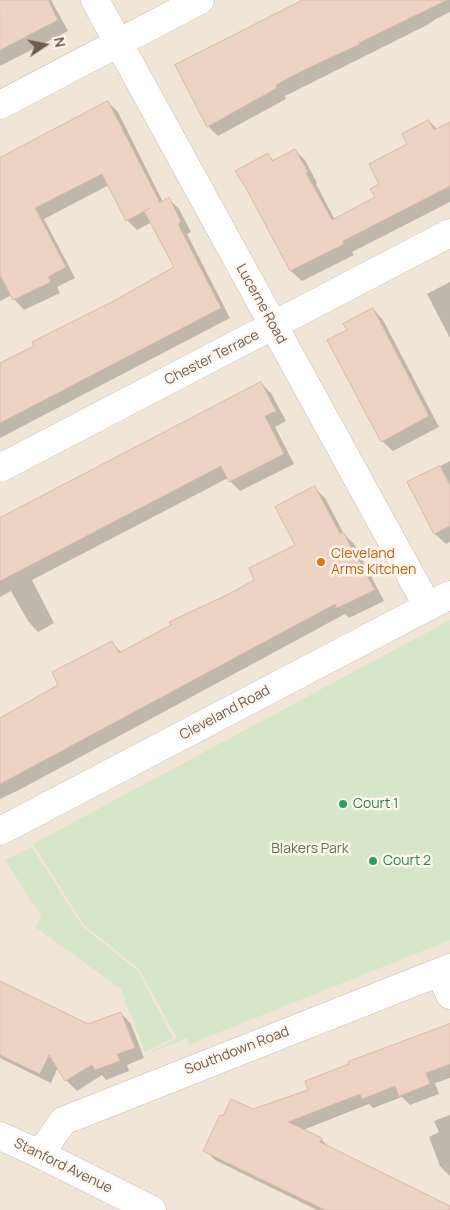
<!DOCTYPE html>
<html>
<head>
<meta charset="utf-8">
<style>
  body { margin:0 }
  #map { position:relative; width:450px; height:1210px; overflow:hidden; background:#faf3e9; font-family:Manrope,sans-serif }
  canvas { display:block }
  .north { position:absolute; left:20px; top:20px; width:50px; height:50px; -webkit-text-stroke:4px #fdf7ef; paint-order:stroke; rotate:79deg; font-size:14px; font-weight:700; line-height:20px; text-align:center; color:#715b50 }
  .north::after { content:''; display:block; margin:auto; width:18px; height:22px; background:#715b50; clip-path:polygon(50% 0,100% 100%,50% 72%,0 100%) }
</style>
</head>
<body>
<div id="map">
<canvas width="450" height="1210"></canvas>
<div class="north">N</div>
</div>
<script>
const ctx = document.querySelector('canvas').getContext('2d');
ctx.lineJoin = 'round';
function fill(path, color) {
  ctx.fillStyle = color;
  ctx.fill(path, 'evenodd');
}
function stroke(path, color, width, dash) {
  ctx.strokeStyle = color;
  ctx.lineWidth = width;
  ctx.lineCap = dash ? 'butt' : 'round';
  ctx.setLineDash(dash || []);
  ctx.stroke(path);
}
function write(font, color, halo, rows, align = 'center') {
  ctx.font = font + ' Manrope,sans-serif';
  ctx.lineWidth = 5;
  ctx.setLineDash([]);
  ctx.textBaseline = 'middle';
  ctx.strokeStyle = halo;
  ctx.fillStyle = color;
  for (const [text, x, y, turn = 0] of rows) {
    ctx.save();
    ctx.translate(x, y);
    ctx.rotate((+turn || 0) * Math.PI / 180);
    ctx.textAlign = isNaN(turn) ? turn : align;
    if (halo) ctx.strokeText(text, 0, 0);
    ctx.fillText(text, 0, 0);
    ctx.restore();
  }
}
fill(new Path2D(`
  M 0,0 L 450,0 L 450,1210 L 0,1210 Z`), '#f1e5d8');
fill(new Path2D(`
  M 450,620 L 450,940 L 190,1044 L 187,1038 L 143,1056 L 177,1038 L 139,969 L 84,925 L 33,844 Z
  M 32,847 L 82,926 L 138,971 L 173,1038 L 145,1052 L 121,989 L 35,927 L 42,917 L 5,860 Z`), '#d5e6c9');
fill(new Path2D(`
  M 0,0 L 51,0 L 68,31 L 0,66 Z
  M 306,0 L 450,0 L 450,12 L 436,19 L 427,25 L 285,96 L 286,99 L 218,136 L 208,126 Z
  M 108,102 L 118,112 L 163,202 L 169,199 L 179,209 L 191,232 L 187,234 L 230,318 L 0,438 L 0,364 L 36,347 L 176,268 L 152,222 L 137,230 L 127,220 L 109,185 L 44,219 L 75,278 L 57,287 L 60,293 L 24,310 L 14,299 L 12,295 L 0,301 L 0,160 Z
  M 429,121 L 437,129 L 450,123 L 450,202 L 352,252 L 354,255 L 302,281 L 291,271 L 248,190 L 268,155 L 274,161 L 295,150 L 305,160 L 317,183 L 316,184 L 335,220 L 377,198 L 381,185 L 409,145 Z
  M 450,282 L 450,338 L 427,294 Z
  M 373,309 L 383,320 L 439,427 L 393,451 L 382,441 L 348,331 Z
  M 261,383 L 271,393 L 286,421 L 275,427 L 294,464 L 240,491 L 230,481 L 228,478 L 32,580 L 54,623 L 38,632 L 28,621 L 11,591 L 0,597 L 0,519 Z
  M 450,461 L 450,542 L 446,544 L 435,534 L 408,483 Z
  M 315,488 L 325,498 L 344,534 L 354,544 L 384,601 L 349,618 L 345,614 L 21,789 L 0,799 L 0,719 L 60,686 L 112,643 L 122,653 L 256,580 L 296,545 Z
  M 0,982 L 88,1026 L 121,1013 L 131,1024 L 144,1058 L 127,1065 L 129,1071 L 106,1080 L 102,1075 L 77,1091 L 66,1080 L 58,1067 L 51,1083 L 0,1058 Z
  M 450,1026 L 450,1078 L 435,1083 L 439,1094 L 410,1105 L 402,1097 L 373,1108 L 369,1104 L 303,1130 L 321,1139 L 332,1150 L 450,1207 L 450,1210 L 317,1210 L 215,1160 L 205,1150 L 252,1110 L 310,1090 Z
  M 450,1115 L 450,1176 L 440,1166 L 429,1137 L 439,1132 L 434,1121 Z`), '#0003');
const building = new Path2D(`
  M 0,0 L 48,0 L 58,20 L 0,50 Z
  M 303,0 L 447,0 L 359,43 L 360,44 L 345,51 L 304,70 L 276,85 L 277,88 L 207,127 L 175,65 Z
  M 108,101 L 160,203 L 169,197 L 181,222 L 178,224 L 221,308 L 0,423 L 0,363 L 34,346 L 32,342 L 112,302 L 174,267 L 144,211 L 150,208 L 126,221 L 102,174 L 35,208 L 66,267 L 48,277 L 51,282 L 13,300 L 0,275 L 0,158 Z
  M 429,120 L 434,130 L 450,122 L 450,186 L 343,241 L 344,244 L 290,271 L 247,190 L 235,171 L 268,153 L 272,161 L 295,149 L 308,172 L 306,173 L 332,220 L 375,197 L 370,189 L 379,184 L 369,164 L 407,144 L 402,134 Z
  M 373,308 L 429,416 L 381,442 L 327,340 L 347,330 L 343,324 Z
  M 261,382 L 276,411 L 265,416 L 284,454 L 229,482 L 221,466 L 0,581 L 0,518 Z
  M 440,466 L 450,485 L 450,526 L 434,534 L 407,482 Z
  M 315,486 L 340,534 L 343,532 L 375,590 L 337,608 L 335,604 L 0,784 L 0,718 L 58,685 L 52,672 L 112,641 L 119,653 L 171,625 L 169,622 L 229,594 L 254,580 L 249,568 L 295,545 L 275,507 Z
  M 0,981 L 88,1024 L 121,1012 L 135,1048 L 117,1054 L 120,1061 L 95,1070 L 92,1065 L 65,1081 L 49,1055 L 40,1074 L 0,1055 Z
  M 450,1024 L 450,1064 L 426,1073 L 430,1084 L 399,1096 L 395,1086 L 362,1099 L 360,1094 L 288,1122 L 322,1138 L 320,1142 L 450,1206 L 450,1210 L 325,1210 L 203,1151 L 220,1115 L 223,1116 L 231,1099 L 253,1109 L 308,1090 L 305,1081 L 349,1064 L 348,1062 Z`);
fill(building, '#ecd3c4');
stroke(building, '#dcbaa7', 1);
const street = new Path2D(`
  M 95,0 L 428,607
  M 0,105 L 200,0
  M 0,468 L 450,233
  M 0,831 L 450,595
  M 440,972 L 450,995
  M 40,1154 L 63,1121 L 450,968`);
const secondary = new Path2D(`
  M 0,1136 L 40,1154 L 152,1210`);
stroke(street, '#cbbbb0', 29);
stroke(secondary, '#cfbdb1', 29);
stroke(street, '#fff', 28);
stroke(secondary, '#fff', 28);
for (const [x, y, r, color] of [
  [321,562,5,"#e8710a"],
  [343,804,5,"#2e9e5b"],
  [373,861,5,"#2e9e5b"]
]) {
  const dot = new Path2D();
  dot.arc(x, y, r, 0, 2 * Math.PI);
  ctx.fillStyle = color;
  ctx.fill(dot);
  stroke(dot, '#fdf7ef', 2);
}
write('14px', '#715b50', '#fdf7ef', [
  ["Lucerne Road",261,304,61],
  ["Chester Terrace",212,358,-27],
  ["Cleveland Road",225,713,-28],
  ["Southdown Road",237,1051,-21],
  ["Stanford Avenue",63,1166,26]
]);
write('14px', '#c56008', '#fdf7ef', [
  ["Cleveland",331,554],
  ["Arms Kitchen",331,570]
], 'left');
write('14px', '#27864d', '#fdf7ef', [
  ["Court 1",353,804],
  ["Court 2",383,861]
], 'left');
write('14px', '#5b7a4d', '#fdf7ef', [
  ["Blakers Park",310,849]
]);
</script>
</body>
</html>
